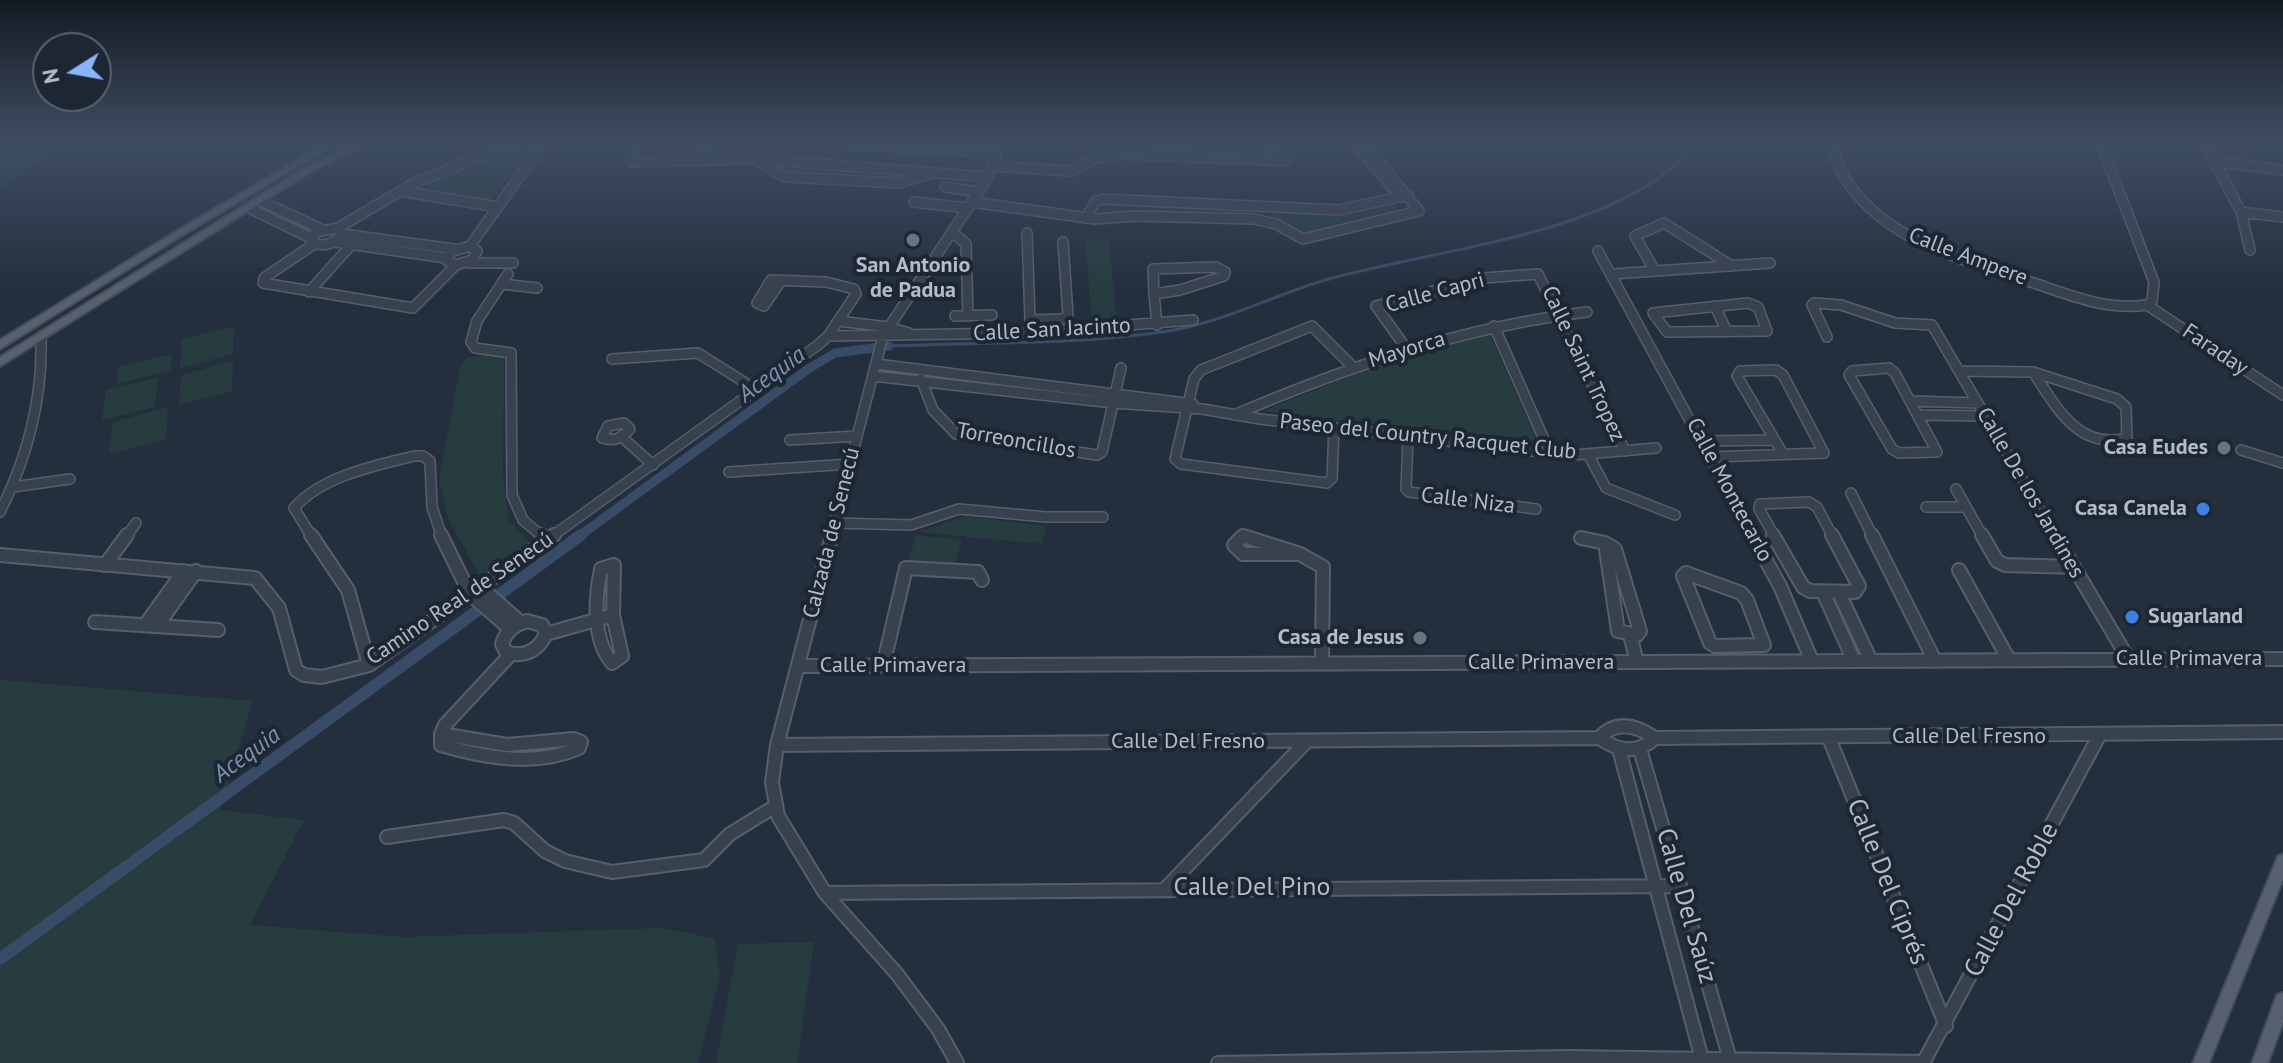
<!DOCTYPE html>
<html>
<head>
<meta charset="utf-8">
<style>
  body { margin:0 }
  #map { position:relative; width:2283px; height:1063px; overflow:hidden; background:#242f3e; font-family:"PT Sans",sans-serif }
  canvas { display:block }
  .north { position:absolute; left:32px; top:32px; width:80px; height:80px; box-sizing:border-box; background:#1d2633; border:2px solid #59626f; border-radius:50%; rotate:259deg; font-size:22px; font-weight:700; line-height:32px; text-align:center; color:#b4bcc9 }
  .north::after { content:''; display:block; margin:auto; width:28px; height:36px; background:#8ab4f8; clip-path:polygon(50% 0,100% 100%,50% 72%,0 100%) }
</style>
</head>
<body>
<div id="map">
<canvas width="2283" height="1063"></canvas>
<div class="north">N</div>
</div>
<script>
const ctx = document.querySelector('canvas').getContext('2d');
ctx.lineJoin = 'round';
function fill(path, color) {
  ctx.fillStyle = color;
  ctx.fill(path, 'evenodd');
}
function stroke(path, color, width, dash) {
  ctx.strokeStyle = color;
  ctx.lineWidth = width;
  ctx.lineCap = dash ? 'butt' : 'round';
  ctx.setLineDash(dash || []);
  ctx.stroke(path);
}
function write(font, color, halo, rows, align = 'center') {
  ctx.font = font + ' "PT Sans",sans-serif';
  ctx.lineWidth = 8;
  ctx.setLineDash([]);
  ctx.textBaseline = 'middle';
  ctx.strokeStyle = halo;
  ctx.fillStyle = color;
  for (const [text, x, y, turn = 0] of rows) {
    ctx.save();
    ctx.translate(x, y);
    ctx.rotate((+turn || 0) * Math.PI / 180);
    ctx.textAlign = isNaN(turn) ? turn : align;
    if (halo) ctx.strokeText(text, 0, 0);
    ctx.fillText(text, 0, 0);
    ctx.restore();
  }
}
fill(new Path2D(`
  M 0,142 L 64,142 L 0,191 Z
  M 525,142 L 534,144 L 495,197 L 485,200 L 417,190 L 424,182 Z
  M 1156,142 L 1258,142 L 1267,155 L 1264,157 L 1159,152 L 1155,150 Z
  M 778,162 L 921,171 L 900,180 L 786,175 L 773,165 Z
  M 1099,202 L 1224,209 L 1236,209 L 1239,213 L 1234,216 L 1095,217 Z
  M 1389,204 L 1396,206 L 1397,212 L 1308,235 L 1298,234 L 1273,219 L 1274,211 L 1325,212 L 1339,216 Z
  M 1085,240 L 1109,241 L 1117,323 L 1092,324 Z
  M 234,326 L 233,354 L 180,368 L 182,339 Z
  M 1489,333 L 1539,446 L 1263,411 L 1398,357 Z
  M 172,354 L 171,370 L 117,384 L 118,367 Z
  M 495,355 L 504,358 L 503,473 L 508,519 L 530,543 L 480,576 L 448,519 L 439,481 L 460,368 L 468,357 Z
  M 233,361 L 232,391 L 179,405 L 181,375 Z
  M 158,377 L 155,407 L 102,420 L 106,390 Z
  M 168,407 L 166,439 L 109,454 L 113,422 Z
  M 965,516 L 1046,526 L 1042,544 L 919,532 Z
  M 916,535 L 962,540 L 955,564 L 909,560 Z
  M 0,680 L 253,701 L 220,810 L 304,820 L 250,925 L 403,937 L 661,928 L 714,938 L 720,975 L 698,1063 L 0,1063 Z
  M 814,942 L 797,1063 L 716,1063 L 738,944 Z`), '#263c3f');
stroke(new Path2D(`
  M 889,346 C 980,342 1072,345 1162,332 C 1221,324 1272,295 1329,279 C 1432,250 1583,238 1668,171 C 1679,163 1689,152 1699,142`), '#394c67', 3);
stroke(new Path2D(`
  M 578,537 L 808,369 L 835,353 L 889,346`), '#394c67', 9);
stroke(new Path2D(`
  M 0,959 L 581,535`), '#394c67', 12);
const minorFar1 = new Path2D(`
  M 637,142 L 630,159 L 632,162 L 756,159 L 988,177
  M 701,142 L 709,159
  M 813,142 L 996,153
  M 1267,142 L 1279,160
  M 1350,142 L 1357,146 L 1401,197
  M 1835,142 C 1833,160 1841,173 1851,187 C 1893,243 1964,260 2028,281 C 2067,294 2104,311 2147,305
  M 2100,142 L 2154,282 L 2152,301 L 2147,305
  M 2204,142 L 2241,212 L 2250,250
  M 757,160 L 785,177 L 899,183 L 929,174
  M 2214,161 L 2283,170
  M 992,166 L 1071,171 L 1096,158 L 1122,154 L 1285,161
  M 945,187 L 979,192
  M 400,191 L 498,207
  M 259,200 L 321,229
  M 914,202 L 968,208
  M 972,202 L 1095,219 L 1135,216 L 1254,219 L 1276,224 L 1303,239 L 1419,211 L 1363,142
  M 247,207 L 311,238
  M 2241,212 L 2283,217
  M 1087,216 L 1096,201 L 1104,199 L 1339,210 L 1408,195
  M 338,228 L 342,234 C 334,244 323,248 311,242 L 316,232 Z
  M 338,228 L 414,183 L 516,142
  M 1027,233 L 1030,320 L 1063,319 L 1068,315 L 1063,242
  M 342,234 L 454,249
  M 950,235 L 956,235 L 966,244 L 968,316
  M 335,242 L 446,258
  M 314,244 L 264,278 L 263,283 L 413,308 L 456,265
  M 470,246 L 544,142
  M 470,246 L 477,251 L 472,260 L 456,265 L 447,261 L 450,252 Z
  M 1598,251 L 1753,537
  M 469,263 L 513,263
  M 1216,267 L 1225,272 L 1224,276 L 1180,290 L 1154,294 L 1153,269 Z
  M 1655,271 L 1635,236 L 1664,223 L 1732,266
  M 508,274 L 477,321 L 471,342 L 475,348 L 511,353 L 512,495 L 523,520 L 543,537
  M 1613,274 L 1770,263
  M 502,284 L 537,288
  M 309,292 L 352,244
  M 1154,294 L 1157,325
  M 1748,303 L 1758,307 L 1767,331 L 1667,332 L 1653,313 Z
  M 2147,305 L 2283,395
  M 1715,306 L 1726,330
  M 955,316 L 992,315
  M 838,321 L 888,327 L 909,333
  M 1494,326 L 1550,453
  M 828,336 L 1024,333 L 1193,320
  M 1827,337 L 1812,305 L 1814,303 L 1841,305 L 1895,323 L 1932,325 L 2056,537
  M 1406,348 L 1376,306 L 1483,278 L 1538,274 L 1625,451
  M 612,359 L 698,353 L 755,389
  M 876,364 L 1193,404
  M 1889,368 L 1895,373 L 1937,452 L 1899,453 L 1892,449 L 1849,375 L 1852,371 Z
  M 1959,371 L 2033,372
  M 2033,372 L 2117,399 L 2126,407 L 2127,438 C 2078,451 2055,405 2033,372 Z
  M 873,376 L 1113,403 L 1202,409 L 1260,419 L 1550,453 L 1574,455 L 1656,448
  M 921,379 L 933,410 L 956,434 L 1097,455 L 1102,452 L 1121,368
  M 1911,401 L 1978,403
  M 1234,415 C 1349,366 1463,327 1587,312
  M 1918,415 L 1986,416
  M 624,423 L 630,429 C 621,438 615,442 602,438 L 608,426 Z
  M 1334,428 L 1332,478 L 1327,483 L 1181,464 L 1175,459 L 1194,379 L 1201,370 L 1312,326 L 1353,367
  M 622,437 L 653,465
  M 1408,437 L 1406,489 L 1409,492 L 1536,509
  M 790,440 L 857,436
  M 1704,441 L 1775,440
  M 2241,450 L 2283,463
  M 1588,454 L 1606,488 L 1675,515
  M 1712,457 L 1824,453 L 1783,375 L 1776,370 L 1740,371 L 1737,376 L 1783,454
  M 729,472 L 850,464
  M 13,487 L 70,479
  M 1956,489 L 1983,537
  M 1851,493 L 1873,537
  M 1926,507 L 1966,507
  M 0,512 C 28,456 43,399 41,336
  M 835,523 L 911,525 L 959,509 L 1046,517 L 1103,517
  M 126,537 L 136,523
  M 312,537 L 294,508 C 322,476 374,466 414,456 L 423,456 L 430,461 L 432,507 L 442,537
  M 551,537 L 818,345 L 828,336 L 856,294 L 854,289 L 826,282 L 771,280 L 757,303 L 764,306 L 781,281
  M 831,537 L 883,336 L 985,182 L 995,157 L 996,142
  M 1242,537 L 1245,537
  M 1775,537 L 1759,509 L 1760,504 L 1809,502 L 1817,507 L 1833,537`);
const minor = new Path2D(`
  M 311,535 L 348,590 L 369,665
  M 441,535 L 470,594 L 510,629
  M 541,535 L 547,540
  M 832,535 L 777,745 L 772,782 L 778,816 L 825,893 L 897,974 L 938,1029 L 957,1063
  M 1752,535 L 1780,586 L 1812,661
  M 1773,535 L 1803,587 L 1810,591 L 1855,592 L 1859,586 L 1832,535
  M 1872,535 L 1935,661
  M 1982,535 L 1997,561 L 2005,565 L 2074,567
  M 2055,535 L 2129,660
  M 1243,536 L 1300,554 L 1243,554 L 1234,545 Z
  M 1581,538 L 1605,543
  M 1605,543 L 1615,549 L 1640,631 L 1637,635 L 1618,631 Z
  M 1300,554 L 1323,567 L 1322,664
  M 0,555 L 255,578 L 279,608 L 296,670 L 304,675 L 322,677 L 369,665 L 554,535
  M 105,565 L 127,535
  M 614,565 L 613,615 L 622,656 L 612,663 C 592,639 595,598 601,569 Z
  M 1959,570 L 2009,660
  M 1686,573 L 1741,593 L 1747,600 L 1764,645 L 1715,646 L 1710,643 L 1683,576 Z
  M 477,584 L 521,623
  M 1823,592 L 1854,661
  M 1839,593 L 1871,661
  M 527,621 L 542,625 L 546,634 C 538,651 524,658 506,652 L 502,644 C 506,631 514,625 527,621 Z
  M 95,622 L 218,630
  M 145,625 L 184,571
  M 157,626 L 196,571
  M 546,634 L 613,615
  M 1630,635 L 1637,662
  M 798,666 L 2283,659
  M 883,666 L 906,568 L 978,572 L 982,580
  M 441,734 L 507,745 L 574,739 L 581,742 L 579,748 C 536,767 485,758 441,745 Z
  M 441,734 L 445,725 L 511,654
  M 1599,738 C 1616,720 1636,725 1655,738 L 2283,732
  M 1829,738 L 1946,1026
  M 777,745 L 1599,738 C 1618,751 1637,755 1655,738
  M 1619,749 L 1703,1063
  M 1640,749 L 1731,1063
  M 387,837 L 504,820 L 514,823 L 545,851 L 565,861 L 612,872 L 704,860 L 730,834 L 774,807
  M 1166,888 L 1307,741
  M 825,893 L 1680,886
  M 1218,1063 L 1568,1057 L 1923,1062
  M 1923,1063 L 2099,736`);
const major = new Path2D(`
  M 328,142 L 339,142 L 181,236 L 0,349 L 0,340 L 175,232 Z
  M 357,142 L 369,142 L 307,174 L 0,366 L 0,357 L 301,170 Z
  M 2283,854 L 2283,879 L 2209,1063 L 2193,1063 L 2276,861 L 2278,856 Z
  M 2283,993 L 2283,1022 L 2268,1063 L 2252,1063 L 2277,995 Z`);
stroke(minorFar1, '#565f6c', 12);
stroke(minor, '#565f6c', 16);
stroke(major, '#414a57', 4);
stroke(minorFar1, '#38414e', 9);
stroke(minor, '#38414e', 12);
fill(major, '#56606e');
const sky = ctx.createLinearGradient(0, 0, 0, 291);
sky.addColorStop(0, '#141a22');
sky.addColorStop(0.49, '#3f4d63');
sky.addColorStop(1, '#3f4d6300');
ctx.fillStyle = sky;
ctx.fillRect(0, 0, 2283, 291);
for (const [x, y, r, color] of [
  [913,240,8,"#6b7280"],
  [2224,448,8,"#6b7280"],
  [2203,509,8,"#3f7fe0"],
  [2132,617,8,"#3f7fe0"],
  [1420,638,8,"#6b7280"]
]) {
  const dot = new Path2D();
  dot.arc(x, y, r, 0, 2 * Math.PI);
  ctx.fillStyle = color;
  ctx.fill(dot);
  stroke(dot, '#1d2633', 3);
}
write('22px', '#b4bcc9', '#1d2633', [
  ["Calle Ampere",1968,257,21],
  ["Calle Capri",1435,293,-15],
  ["Calle San Jacinto",1052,330,-3],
  ["Mayorca",1407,350,-17],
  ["Faraday",2215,350,34],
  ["Calle Saint Tropez",1583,364,65],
  ["Paseo del Country Racquet Club",1428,437,6],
  ["Torreoncillos",1016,441,10],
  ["Calle Montecarlo",1729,490,62],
  ["Calle De los Jardines",2030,493,60],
  ["Calle Niza",1468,501,7],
  ["Calzada de Senecú",832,533,-76],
  ["Camino Real de Senecú",460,599,-34],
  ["Calle Primavera",2189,659],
  ["Calle Primavera",1541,663],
  ["Calle Primavera",893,666],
  ["Calle Del Fresno",1969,737],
  ["Calle Del Fresno",1188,742]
]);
write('bold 22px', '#b4bcc9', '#1d2633', [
  ["San Antonio",913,266,"center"],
  ["de Padua",913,291,"center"],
  ["Casa Eudes",2208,448],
  ["Casa Canela",2187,509],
  ["Sugarland",2148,617,"left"],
  ["Casa de Jesus",1404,638]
], 'right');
write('italic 24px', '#7c92b1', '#1d2633', [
  ["Acequia",772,375,-36],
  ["Acequia",247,755,-36]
]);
write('26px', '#b4bcc9', '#1d2633', [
  ["Calle Del Ciprés",1887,882,68],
  ["Calle Del Pino",1252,888],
  ["Calle Del Roble",2012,900,-62],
  ["Calle Del Saúz",1686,906,74]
]);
</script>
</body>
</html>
